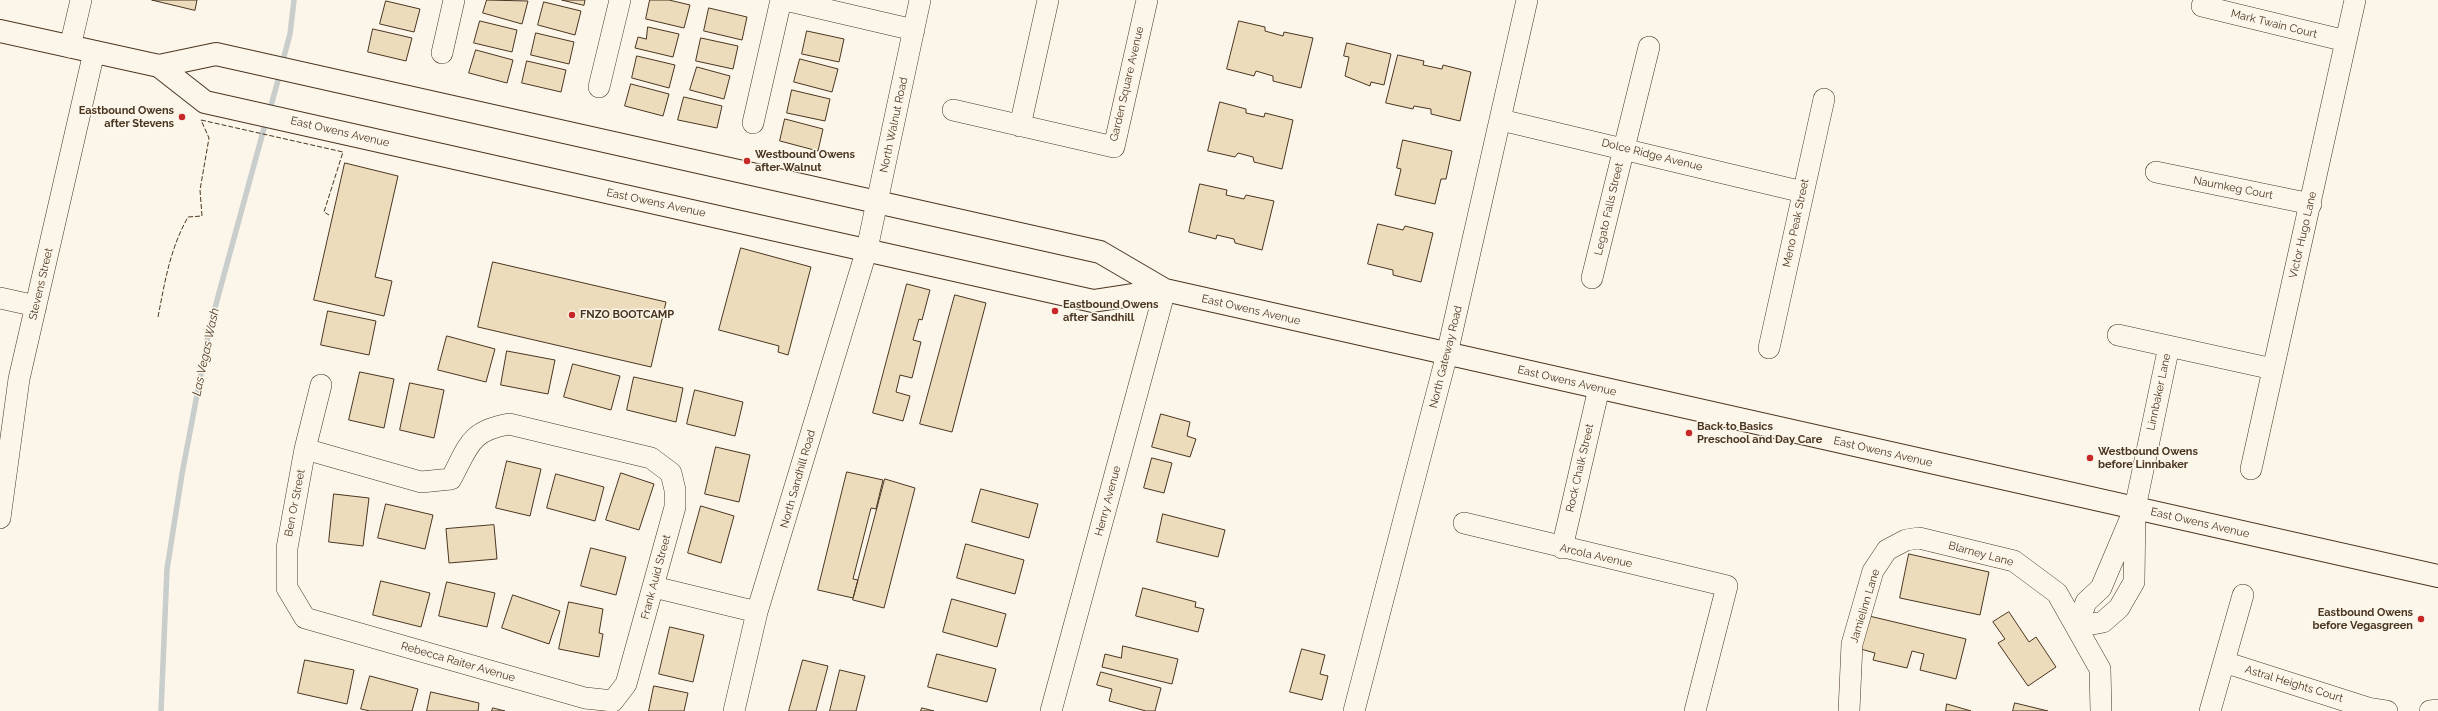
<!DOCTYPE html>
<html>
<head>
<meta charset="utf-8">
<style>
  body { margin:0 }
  canvas { display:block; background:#fbf6e9 }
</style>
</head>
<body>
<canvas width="2438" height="711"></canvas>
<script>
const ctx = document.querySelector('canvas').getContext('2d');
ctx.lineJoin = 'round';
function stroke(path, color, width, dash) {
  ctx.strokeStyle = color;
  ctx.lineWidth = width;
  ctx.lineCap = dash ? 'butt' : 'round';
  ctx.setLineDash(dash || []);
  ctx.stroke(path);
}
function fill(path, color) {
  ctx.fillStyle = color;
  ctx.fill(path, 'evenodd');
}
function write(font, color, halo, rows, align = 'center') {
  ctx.font = font + ' Raleway,sans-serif';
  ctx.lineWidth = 3;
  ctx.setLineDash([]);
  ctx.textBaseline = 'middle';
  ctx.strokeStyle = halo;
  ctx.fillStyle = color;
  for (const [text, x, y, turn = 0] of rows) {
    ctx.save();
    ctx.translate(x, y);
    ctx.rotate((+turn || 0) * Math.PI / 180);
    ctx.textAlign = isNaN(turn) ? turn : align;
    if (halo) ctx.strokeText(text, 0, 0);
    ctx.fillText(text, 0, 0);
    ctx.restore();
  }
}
stroke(new Path2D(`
  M 282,64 L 290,34 L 294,0
  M 269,113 L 280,73
  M 161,711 L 167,569 L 182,474 L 210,326 L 266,121`), '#c9cecd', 5.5);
const building = new Path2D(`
  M 152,0 L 197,0 L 195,10 Z
  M 487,0 L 528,1 L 522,24 L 483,13 Z
  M 562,0 L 585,0 L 584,5 Z
  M 650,0 L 669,0 L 690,5 L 684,28 L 646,19 Z
  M 386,1 L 420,9 L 414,32 L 380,24 Z
  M 544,2 L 581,11 L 575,35 L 538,25 Z
  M 709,8 L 747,17 L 742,40 L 704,31 Z
  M 480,21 L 517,30 L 512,52 L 474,43 Z
  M 1239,21 L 1265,27 L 1265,31 L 1283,36 L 1284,32 L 1313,38 L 1301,88 L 1273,81 L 1273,76 L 1256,71 L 1254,76 L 1227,69 Z
  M 648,27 L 679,34 L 673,57 L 635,48 L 638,37 L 646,39 Z
  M 373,29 L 412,38 L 406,61 L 368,52 Z
  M 807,31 L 844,39 L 839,62 L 802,54 Z
  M 536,33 L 574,42 L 569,64 L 531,55 Z
  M 701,38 L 738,46 L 733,69 L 696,61 Z
  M 1347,43 L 1391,54 L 1384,85 L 1371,82 L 1370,86 L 1345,76 L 1349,57 L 1344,56 Z
  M 476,50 L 513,60 L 507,83 L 469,73 Z
  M 1398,55 L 1424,61 L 1423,65 L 1442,69 L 1443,65 L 1471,72 L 1460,121 L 1431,114 L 1431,109 L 1414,106 L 1413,109 L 1386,103 Z
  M 637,56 L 675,65 L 669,88 L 632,78 Z
  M 800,59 L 838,69 L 832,92 L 794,82 Z
  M 527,61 L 566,70 L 561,92 L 522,83 Z
  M 697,67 L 730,76 L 724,99 L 690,90 Z
  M 631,84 L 669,94 L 663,116 L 625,106 Z
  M 792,90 L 830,99 L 825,121 L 787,113 Z
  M 684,97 L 722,106 L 717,128 L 678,120 Z
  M 1220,102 L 1246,109 L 1246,113 L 1264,117 L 1265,113 L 1293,120 L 1282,169 L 1254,162 L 1253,157 L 1238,153 L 1235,157 L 1208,151 Z
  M 785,119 L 823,129 L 818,151 L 780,141 Z
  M 1403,140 L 1452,151 L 1446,179 L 1441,179 L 1435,204 L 1395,195 L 1401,169 L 1397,168 Z
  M 345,163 L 398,176 L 375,277 L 392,281 L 384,316 L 314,300 Z
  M 1200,184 L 1227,190 L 1226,195 L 1244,199 L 1246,195 L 1274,201 L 1262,250 L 1235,243 L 1234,239 L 1217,235 L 1216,239 L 1189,232 Z
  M 1378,224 L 1403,230 L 1405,226 L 1433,233 L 1421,282 L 1393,275 L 1393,270 L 1368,264 Z
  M 741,248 L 811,267 L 788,355 L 778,352 L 779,346 L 719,330 Z
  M 493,262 L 666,302 L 651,367 L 478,327 Z
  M 907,284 L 930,290 L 922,320 L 919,319 L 913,340 L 921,342 L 912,378 L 900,375 L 896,392 L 910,396 L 903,421 L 873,413 Z
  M 955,295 L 986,303 L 952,432 L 920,424 Z
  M 328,311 L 376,321 L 369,355 L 321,345 Z
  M 447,336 L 495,349 L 486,382 L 438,370 Z
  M 507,351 L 555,360 L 548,394 L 501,385 Z
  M 573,364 L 620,376 L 611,410 L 564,397 Z
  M 360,372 L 394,379 L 384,428 L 349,420 Z
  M 634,377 L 683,388 L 676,422 L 627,410 Z
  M 410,383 L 444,390 L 434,438 L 400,430 Z
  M 695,390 L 743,402 L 735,436 L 687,424 Z
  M 1161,414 L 1190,422 L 1187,436 L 1196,439 L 1190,457 L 1152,447 Z
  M 716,447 L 750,455 L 739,502 L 705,494 Z
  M 1152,458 L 1172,463 L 1164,493 L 1144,488 Z
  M 507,461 L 541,469 L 530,516 L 496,508 Z
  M 847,472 L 883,480 L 876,509 L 871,508 L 853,579 L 858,580 L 853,598 L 818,590 Z
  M 621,473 L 654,484 L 639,530 L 606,520 Z
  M 556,474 L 604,487 L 595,521 L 547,508 Z
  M 885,479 L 915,488 L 884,608 L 853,600 Z
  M 981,489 L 1038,504 L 1029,538 L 972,522 Z
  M 334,494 L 369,498 L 363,546 L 329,542 Z
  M 386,504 L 433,515 L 425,549 L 378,538 Z
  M 701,506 L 734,516 L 721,563 L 688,553 Z
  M 1163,514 L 1225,530 L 1218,557 L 1157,542 Z
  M 494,525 L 497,559 L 449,563 L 446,529 Z
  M 966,544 L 1024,560 L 1015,594 L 957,578 Z
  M 591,548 L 626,557 L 616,595 L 581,586 Z
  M 1909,554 L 1989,572 L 1980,615 L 1900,598 Z
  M 381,581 L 430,593 L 421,627 L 373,615 Z
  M 447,582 L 495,593 L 487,627 L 439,616 Z
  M 1143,588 L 1196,602 L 1195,607 L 1204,609 L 1198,632 L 1136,616 Z
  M 513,595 L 560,611 L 549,644 L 502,628 Z
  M 952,599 L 1006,614 L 997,647 L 943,632 Z
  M 569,602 L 603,609 L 599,633 L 603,634 L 599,657 L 559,649 Z
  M 2009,612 L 2029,642 L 2036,637 L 2056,667 L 2028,686 L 1998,643 L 2005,639 L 1993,622 Z
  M 1865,615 L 1966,639 L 1956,679 L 1920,670 L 1924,654 L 1912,651 L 1907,668 L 1873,660 L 1875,653 L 1857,648 Z
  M 670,627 L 704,635 L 693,682 L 659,674 Z
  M 1123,646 L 1178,659 L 1172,684 L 1102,667 L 1105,654 L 1121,658 Z
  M 1302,649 L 1325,655 L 1320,674 L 1328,676 L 1322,700 L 1290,692 Z
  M 937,654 L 996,669 L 987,702 L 928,687 Z
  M 305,660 L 354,670 L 347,704 L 298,693 Z
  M 803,660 L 828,666 L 816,711 L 789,711 Z
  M 840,670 L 865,676 L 856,711 L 830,711 Z
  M 1101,672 L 1161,688 L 1155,711 L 1146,711 L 1109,701 L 1112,689 L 1097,685 Z
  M 370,676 L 418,689 L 412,711 L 370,711 L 361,709 Z
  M 654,686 L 688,693 L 684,711 L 649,711 Z
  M 431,692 L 479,703 L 478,711 L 427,711 Z
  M 2015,703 L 2048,711 L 2013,711 Z
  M 1947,704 L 1971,711 L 1946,711 Z
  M 493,708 L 505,711 L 492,711 Z
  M 922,708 L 934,711 L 921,711 Z`);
fill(building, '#ecdcbc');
stroke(building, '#4a3520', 1);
const minor = new Path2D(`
  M 785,0 L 914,30
  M 2202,6 L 2346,41
  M 70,47 L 81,0
  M 442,53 L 454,0
  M 599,87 L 620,0
  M 953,110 L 1114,147 L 1147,0
  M 1501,120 L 1803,192
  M 753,123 L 781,0
  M 1020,126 L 1048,0
  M 2156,172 L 2311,204
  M 1592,278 L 1649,47
  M 0,298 L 36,306
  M 2118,335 L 2273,369
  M 1769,348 L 1824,99
  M 305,449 L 421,482 L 451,479 C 469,446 469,431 509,424 L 651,458 L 671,473 L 675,490 L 675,507 L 626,684 L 613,701 L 585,698 L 305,618 L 287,588 L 287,548 L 305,449 L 321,385
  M 2251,469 L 2355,0
  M 0,518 L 19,379 L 94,52
  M 1464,523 L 1727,586 L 1695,711
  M 1562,548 L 1599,388
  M 654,587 L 757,612
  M 2077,627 L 2103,622 L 2119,608 L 2134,582 L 2135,508 L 2169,346
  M 2077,627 L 2086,602 L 2101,588 L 2131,517
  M 2224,662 L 2368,708 L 2387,711
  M 734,711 L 757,612 L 867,249 L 920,0
  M 1051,711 L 1165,290
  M 1354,711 L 1447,354 L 1527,0
  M 1849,711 L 1852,644 L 1873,571 L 1887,550 L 1906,540 L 1919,538 L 2014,561 L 2057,593 L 2100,669 L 2101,711
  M 2210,711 L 2243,595
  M 2430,711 L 2438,710`);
const major = new Path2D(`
  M 0,31 L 159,66 L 216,54 L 1100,252 L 1165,290 L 2438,576
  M 159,66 L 205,102 L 1093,301 L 1165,290`);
stroke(minor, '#4a3520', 22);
stroke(major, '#4a3520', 24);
stroke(minor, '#fbf6e9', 21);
stroke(major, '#fbf6e9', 22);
stroke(new Path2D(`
  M 201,120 L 343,152 L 324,212 L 329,215
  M 158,317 C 165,281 170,249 188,217 L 202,216 L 200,190 L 209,138 L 201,120`), '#4a3520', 1, [5, 2]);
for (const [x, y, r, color] of [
  [182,117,4,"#c62828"],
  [747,161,4,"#c62828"],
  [1055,311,4,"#c62828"],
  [572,315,4,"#c62828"],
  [1689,433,4,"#c62828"],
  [2090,458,4,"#c62828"],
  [2421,619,4,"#c62828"]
]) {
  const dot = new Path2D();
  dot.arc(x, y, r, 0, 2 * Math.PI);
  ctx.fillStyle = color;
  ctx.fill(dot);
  stroke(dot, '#fbf6e9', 1.5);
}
write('11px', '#4a3520', '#fbf6e9', [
  ["Mark Twain Court",2274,24,14],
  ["Garden Square Avenue",1127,84,-77],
  ["North Walnut Road",894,125,-78],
  ["East Owens Avenue",340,132,13],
  ["Dolce Ridge Avenue",1652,155,14],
  ["Naumkeg Court",2233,188,11],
  ["East Owens Avenue",656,203,12],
  ["Legato Falls Street",1609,209,-77],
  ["Meno Peak Street",1796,223,-78],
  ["Victor Hugo Lane",2303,235,-77],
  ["Stevens Street",41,284,-77],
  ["East Owens Avenue",1251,310,13],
  ["North Gateway Road",1446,357,-76],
  ["East Owens Avenue",1567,381,13],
  ["Linnbaker Lane",2159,392,-78],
  ["East Owens Avenue",1883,452,13],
  ["Rock Chalk Street",1580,468,-77],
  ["North Sandhill Road",798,479,-74],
  ["Henry Avenue",1108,501,-75],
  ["Ben Or Street",295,503,-79],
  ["East Owens Avenue",2200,523,13],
  ["Blarney Lane",1981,554,15],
  ["Arcola Avenue",1596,556,13],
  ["Frank Auid Street",656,577,-75],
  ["Jamielinn Lane",1865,606,-73],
  ["Rebecca Raiter Avenue",458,662,16],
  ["Astral Heights Court",2294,684,17]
]);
write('bold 11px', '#4a3520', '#fbf6e9', [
  ["Eastbound Owens",174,111,"right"],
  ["after Stevens",174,124,"right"],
  ["Westbound Owens",755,155],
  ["after Walnut",755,168],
  ["Eastbound Owens",1063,305],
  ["after Sandhill",1063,318],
  ["FNZO BOOTCAMP",580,315],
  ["Back to Basics",1697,427],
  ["Preschool and Day Care",1697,440],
  ["Westbound Owens",2098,452],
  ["before Linnbaker",2098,465],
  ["Eastbound Owens",2413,613,"right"],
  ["before Vegasgreen",2413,626,"right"]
], 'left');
write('italic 12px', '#4a3520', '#fbf6e9', [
  ["Las Vegas Wash",206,352,-78]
]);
</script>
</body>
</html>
